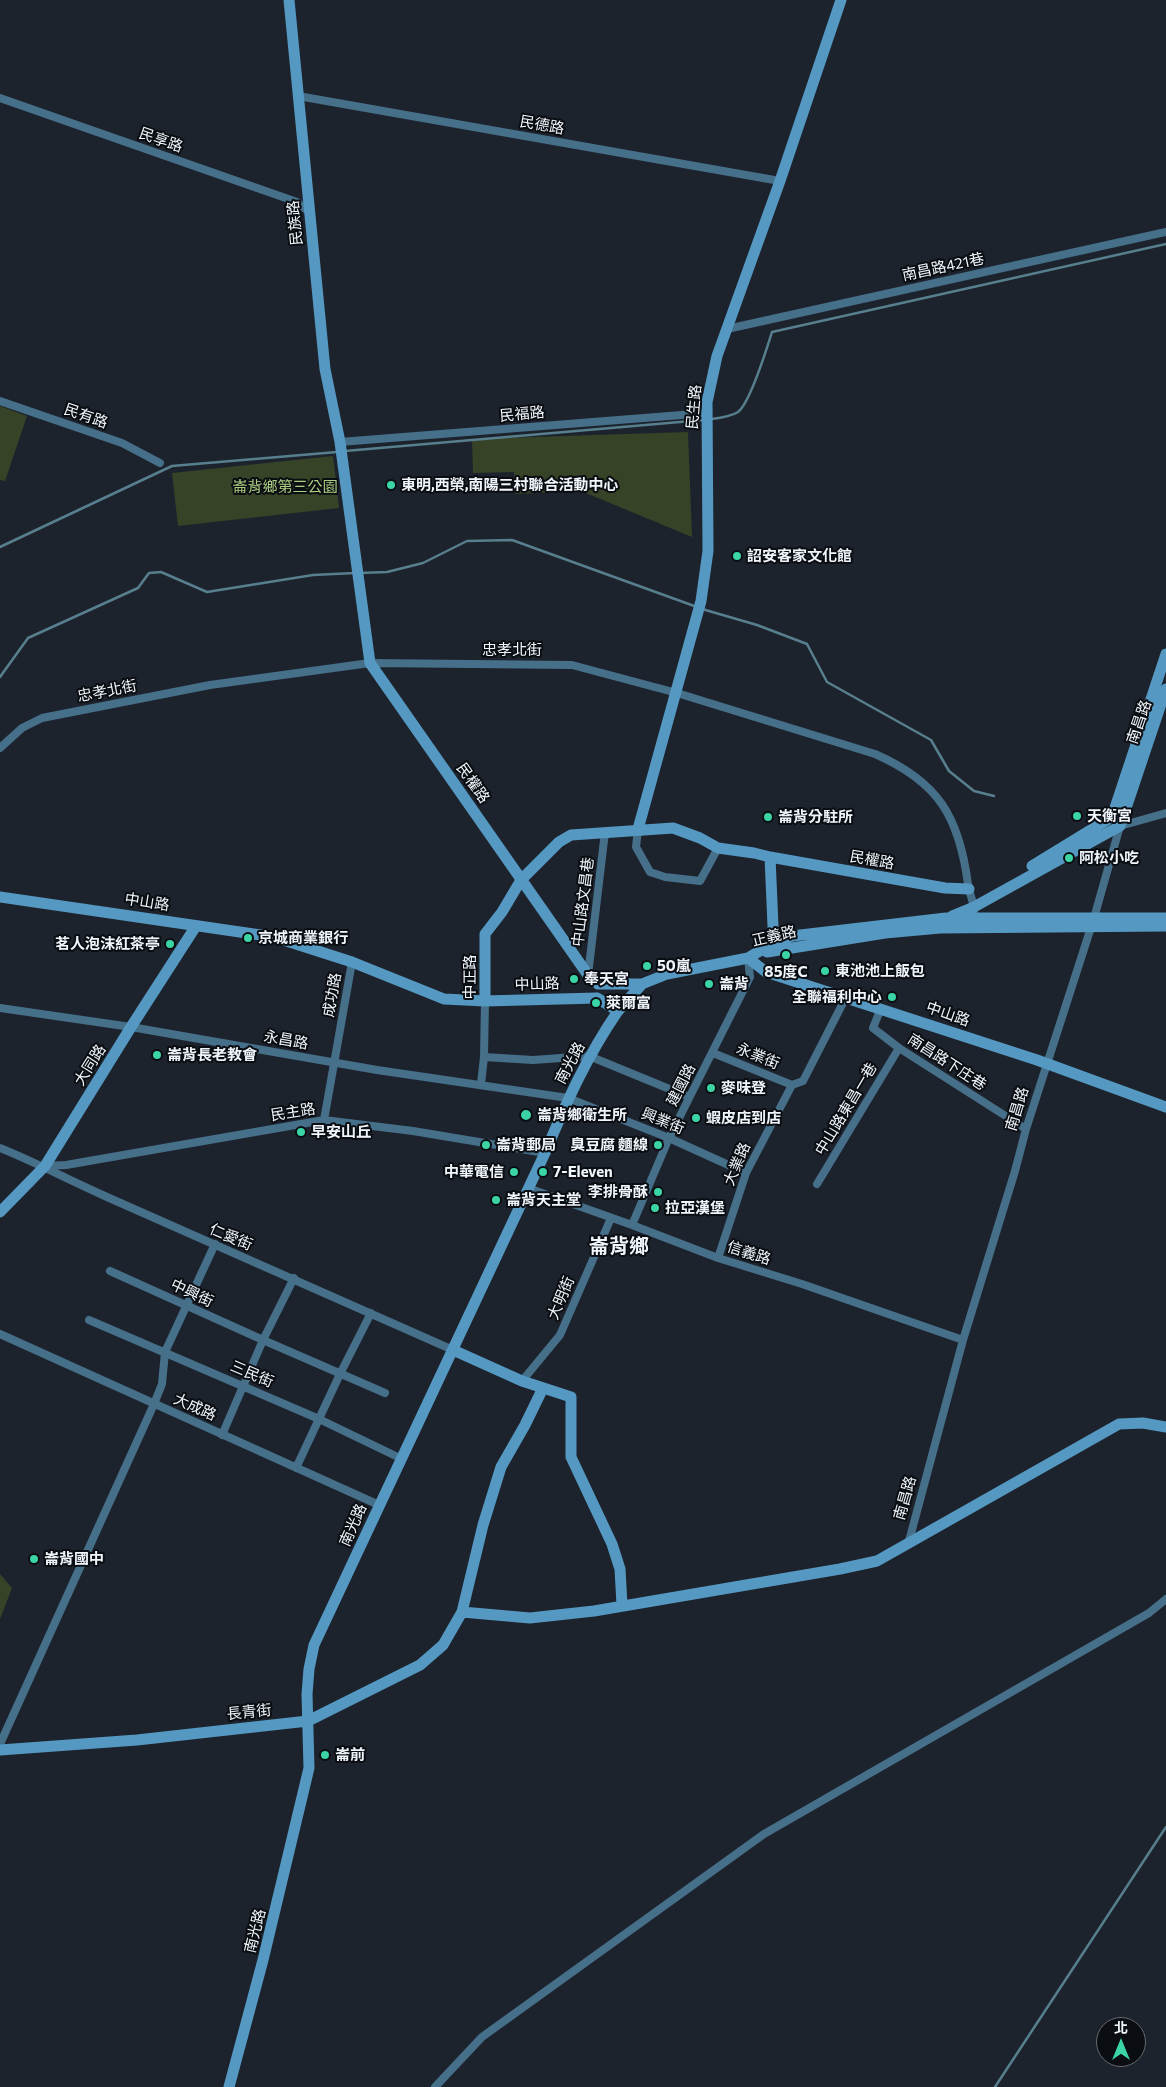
<!DOCTYPE html>
<html>
<head>
<meta charset="utf-8">
<style>
  body { margin:0 }
  #map { position:relative; width:1166px; height:2087px; overflow:hidden; background:#1d232d; font-family:Commissioner,"Noto Sans TC",sans-serif }
  canvas { display:block }
  .north { position:absolute; left:1096px; top:2017px; width:50px; height:50px; box-sizing:border-box; background:#0a0d11; border:1px solid #666a6f; border-radius:50%; rotate:0deg; font-size:14px; font-weight:700; line-height:20px; text-align:center; color:#f0f5fc }
  .north::after { content:''; display:block; margin:auto; width:18px; height:22px; background:#3bd4a4; clip-path:polygon(50% 0,100% 100%,50% 72%,0 100%) }
</style>
</head>
<body>
<div id="map">
<canvas width="1166" height="2087"></canvas>
<div class="north">北</div>
</div>
<script>
const ctx = document.querySelector('canvas').getContext('2d');
ctx.lineJoin = 'round';
function fill(path, color) {
  ctx.fillStyle = color;
  ctx.fill(path, 'evenodd');
}
function stroke(path, color, width, dash) {
  ctx.strokeStyle = color;
  ctx.lineWidth = width;
  ctx.lineCap = dash ? 'butt' : 'round';
  ctx.setLineDash(dash || []);
  ctx.stroke(path);
}
function write(font, color, halo, rows, align = 'center') {
  ctx.font = font + ' Commissioner,"Noto Sans TC",sans-serif';
  ctx.lineWidth = 4;
  ctx.setLineDash([]);
  ctx.textBaseline = 'middle';
  ctx.strokeStyle = halo;
  ctx.fillStyle = color;
  for (const [text, x, y, turn = 0] of rows) {
    ctx.save();
    ctx.translate(x, y);
    ctx.rotate((+turn || 0) * Math.PI / 180);
    ctx.textAlign = isNaN(turn) ? turn : align;
    if (halo) ctx.strokeText(text, 0, 0);
    ctx.fillText(text, 0, 0);
    ctx.restore();
  }
}
fill(new Path2D(`
  M 0,406 L 27,416 L 5,481 L 0,480 Z
  M 688,432 L 692,537 L 581,491 L 515,494 L 514,472 L 473,473 L 472,439 Z
  M 333,456 L 339,508 L 178,526 L 172,473 Z
  M 0,1574 L 12,1588 L 0,1619 Z`), '#374327');
stroke(new Path2D(`
  M 711,419 C 720,418 730,417 738,412 C 750,403 767,348 772,332 L 1166,244
  M 345,451 L 703,420
  M 0,547 L 172,466 L 337,452
  M 360,573 L 387,572 L 423,563 L 467,541 L 512,540 L 697,607
  M 702,609 L 757,625 L 807,644 L 827,682 L 931,740 L 949,771 L 974,791 L 994,796
  M 0,677 L 28,638 L 138,588 L 149,573 L 161,572 L 207,592 L 313,575 L 355,573
  M 995,2087 L 1166,1827`), '#577f8d', 2.5);
stroke(new Path2D(`
  M 298,96 L 780,181
  M 0,98 L 297,202 L 309,212
  M 727,329 L 1166,232
  M 0,401 L 122,443 L 160,463
  M 340,442 L 707,413
  M 0,748 L 22,728 L 42,718 L 210,685 L 370,663 L 572,665 L 677,693 L 875,754 C 939,782 959,817 968,884 C 969,893 974,902 974,911
  M 638,829 L 636,847 L 650,872 L 665,877 L 700,881 L 718,848
  M 588,975 L 605,832
  M 0,1008 L 131,1027 L 377,1070 L 568,1098 L 669,1138 L 746,1173
  M 881,1008 L 873,1028 L 899,1048 L 1026,1129
  M 713,1053 L 792,1085
  M 484,1057 L 533,1060 L 589,1056 L 689,1097
  M 481,1084 L 484,1057 L 485,1001
  M 792,1085 L 803,1081 L 846,997
  M 324,1120 L 352,962
  M 0,1148 C 37,1163 71,1181 107,1197 L 453,1350
  M 45,1166 L 66,1165 L 324,1120 L 413,1131 L 545,1153
  M 817,1184 L 899,1048
  M 528,1188 L 632,1225 L 718,1258 L 802,1284 L 963,1340
  M 632,1225 L 669,1138 L 750,977 L 748,958
  M 718,1258 L 746,1173 L 792,1085
  M 110,1271 L 263,1340 L 385,1393
  M 89,1320 L 319,1419 L 402,1459
  M 0,1334 L 379,1505
  M 522,1381 L 560,1335 L 611,1218
  M 222,1435 L 263,1340 L 294,1278
  M 296,1468 L 340,1374 L 371,1313
  M 909,1541 L 963,1340 L 1015,1171 L 1026,1129 L 1094,918 L 1120,826 L 1166,813
  M 0,1744 L 154,1404 L 162,1384 L 165,1352 L 215,1244
  M 435,2087 L 482,2037 L 764,1834 L 1149,1613 L 1166,1599`), '#466f89', 8);
stroke(new Path2D(`
  M 289,0 L 325,369 L 340,442 L 370,663 L 588,975 L 598,984
  M 638,829 L 701,601 L 708,551 L 707,402 L 717,356 L 780,181 L 841,0
  M 770,857 L 945,888 L 969,889
  M 1032,866 L 1112,817 L 1166,654
  M 0,897 L 274,937 L 352,962 L 444,999 L 485,1001 L 597,998
  M 952,916 L 974,907 L 1120,826 L 1166,689
  M 767,952 L 885,933 L 940,928 L 1166,926
  M 748,958 L 773,943 L 792,936 L 946,918 L 1166,918
  M 598,984 L 642,984 L 667,974 L 748,958 L 766,972 L 1037,1060 L 1166,1107
  M 597,998 L 618,1011 L 642,984
  M 485,1001 L 485,934 L 502,912 L 521,880 L 559,842 L 571,835 L 673,828 L 700,838 L 718,848 L 754,853 L 770,857 L 774,949
  M 0,1212 L 45,1166 L 131,1027 L 196,926
  M 453,1350 L 522,1381 L 571,1397 L 571,1457 L 612,1544 L 620,1569 L 622,1605
  M 462,1612 L 530,1618 L 594,1611 L 840,1569 L 877,1561 L 1119,1424 L 1143,1423 L 1166,1427
  M 0,1750 L 137,1740 L 308,1721 L 420,1665 L 443,1645 L 462,1612 L 483,1525 L 501,1467 L 525,1425 L 543,1388
  M 229,2087 L 263,1960 L 309,1768 L 307,1694 L 309,1669 L 314,1645 L 545,1153 C 566,1103 587,1056 618,1011`), '#5599c3', 11);
for (const [x, y, r, color] of [
  [391,485,5,"#3bd4a4"],
  [737,556,5,"#3bd4a4"],
  [1077,816,5,"#3bd4a4"],
  [768,817,5,"#3bd4a4"],
  [1069,858,5,"#3bd4a4"],
  [248,938,5,"#3bd4a4"],
  [170,944,5,"#3bd4a4"],
  [786,955,5,"#3bd4a4"],
  [647,966,5,"#3bd4a4"],
  [825,971,5,"#3bd4a4"],
  [574,979,5,"#3bd4a4"],
  [709,984,5,"#3bd4a4"],
  [892,997,5,"#3bd4a4"],
  [596,1003,5,"#3bd4a4"],
  [157,1055,5,"#3bd4a4"],
  [711,1088,5,"#3bd4a4"],
  [526,1115,6,"#3bd4a4"],
  [696,1118,5,"#3bd4a4"],
  [301,1132,5,"#3bd4a4"],
  [486,1145,5,"#3bd4a4"],
  [658,1145,5,"#3bd4a4"],
  [514,1172,5,"#3bd4a4"],
  [543,1172,5,"#3bd4a4"],
  [658,1192,5,"#3bd4a4"],
  [496,1200,5,"#3bd4a4"],
  [655,1208,5,"#3bd4a4"],
  [34,1559,5,"#3bd4a4"],
  [325,1755,5,"#3bd4a4"]
]) {
  const dot = new Path2D();
  dot.arc(x, y, r, 0, 2 * Math.PI);
  ctx.fillStyle = color;
  ctx.fill(dot);
  stroke(dot, '#0a0d11', 2);
}
write('15px', '#f0f5fc', '#0a0d11', [
  ["民德路",542,125,10],
  ["民享路",161,140,19],
  ["民族路",295,223,-95],
  ["南昌路421巷",943,267,-12],
  ["民生路",694,407,-85],
  ["民福路",522,414,-5],
  ["民有路",86,416,19],
  ["忠孝北街",512,650],
  ["忠孝北街",107,691,-11],
  ["南昌路",1139,722,-71],
  ["民權路",473,783,55],
  ["民權路",872,860,10],
  ["中山路",147,902,9],
  ["中山路文昌巷",583,902,-83],
  ["正義路",774,936,-13],
  ["中正路",470,977,-90],
  ["中山路",537,984,-2],
  ["成功路",332,995,-80],
  ["中山路",948,1014,19],
  ["永昌路",286,1040,10],
  ["永業街",758,1056,22],
  ["南昌路下庄巷",947,1062,33],
  ["南光路",570,1063,-62],
  ["大同路",90,1065,-58],
  ["建國路",681,1085,-63],
  ["中山路東昌一巷",846,1109,-59],
  ["南昌路",1017,1109,-73],
  ["民主路",293,1112,-9],
  ["興業街",663,1121,22],
  ["大業路",737,1164,-67],
  ["仁愛街",231,1237,23],
  ["信義路",749,1253,18],
  ["中興街",192,1293,25],
  ["大明街",561,1298,-67],
  ["三民街",252,1374,23],
  ["大成路",195,1407,24],
  ["南昌路",905,1498,-74],
  ["南光路",353,1525,-66],
  ["長青街",249,1712,-6],
  ["南光路",255,1931,-76]
]);
write('bold 15px', '#f0f5fc', '#0a0d11', [
  ["東明,西榮,南陽三村聯合活動中心",401,485],
  ["詔安客家文化館",747,556],
  ["天衡宮",1087,816],
  ["崙背分駐所",778,817],
  ["阿松小吃",1079,858],
  ["京城商業銀行",258,938],
  ["茗人泡沫紅茶亭",160,944,"right"],
  ["50嵐",657,966],
  ["東池池上飯包",835,971],
  ["85度C",786,972,"center"],
  ["奉天宮",584,979],
  ["崙背",719,984],
  ["全聯福利中心",882,997,"right"],
  ["萊爾富",606,1003],
  ["崙背長老教會",167,1055],
  ["麥味登",721,1088],
  ["崙背鄉衛生所",537,1115],
  ["蝦皮店到店",706,1118],
  ["早安山丘",311,1132],
  ["崙背郵局",496,1145],
  ["臭豆腐 麵線",648,1145,"right"],
  ["中華電信",504,1172,"right"],
  ["7-Eleven",553,1172],
  ["李排骨酥",648,1192,"right"],
  ["崙背天主堂",506,1200],
  ["拉亞漢堡",665,1208],
  ["崙背國中",44,1559],
  ["崙前",335,1755]
], 'left');
write('15px', '#acce82', '#0a0d11', [
  ["崙背鄉第三公園",285,487]
]);
write('bold 20px', '#f0f5fc', '#0a0d11', [
  ["崙背鄉",619,1246]
]);
</script>
</body>
</html>
